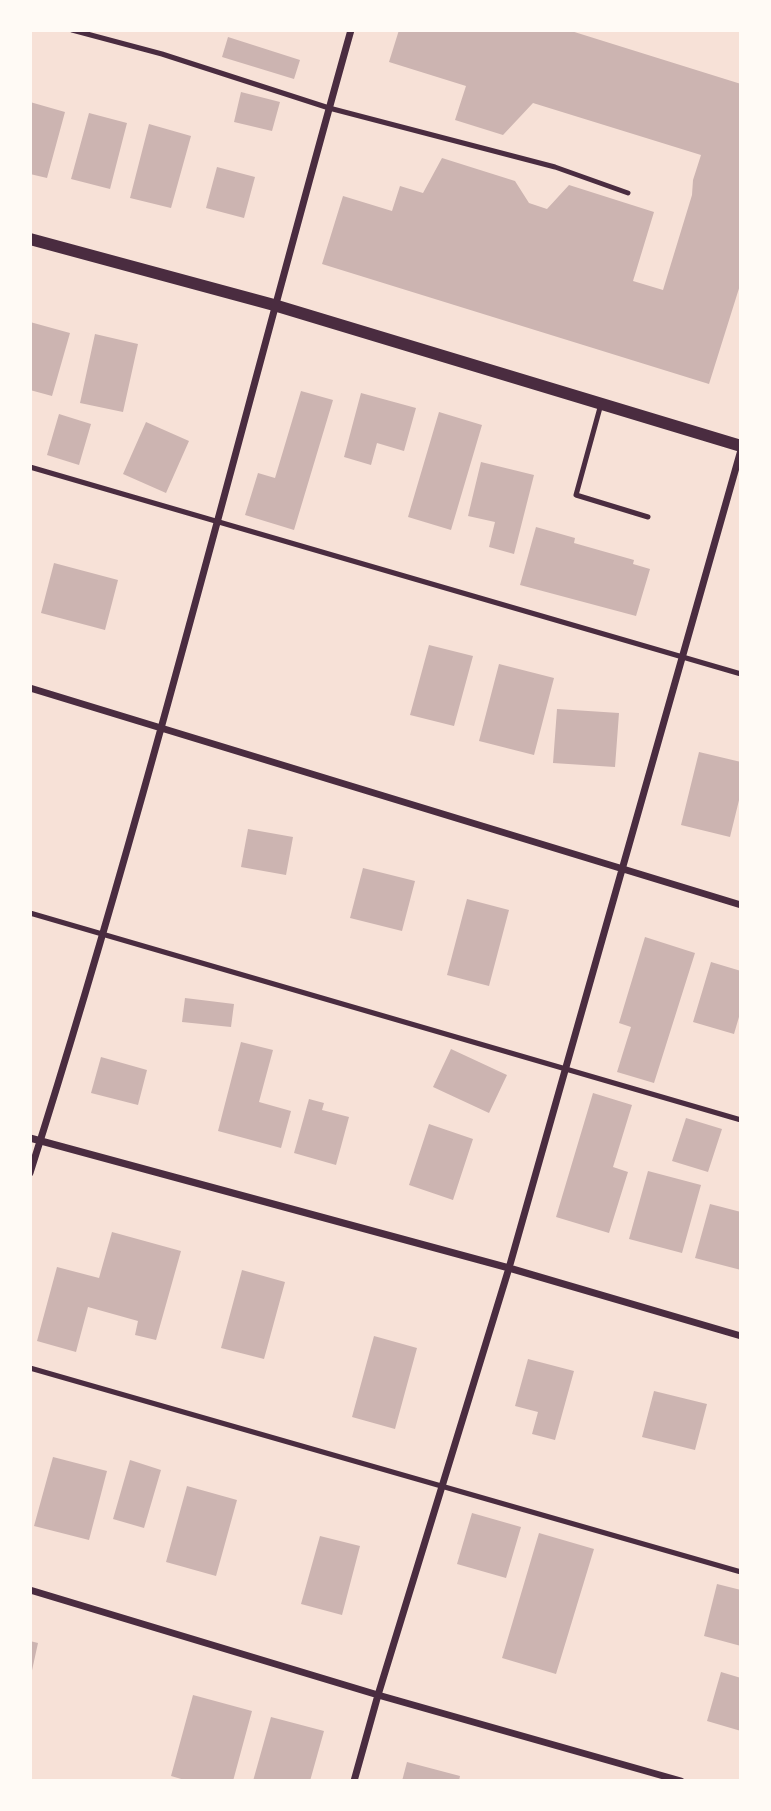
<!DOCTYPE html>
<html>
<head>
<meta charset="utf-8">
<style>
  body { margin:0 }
  #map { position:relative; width:771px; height:1811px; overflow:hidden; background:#f7e1d7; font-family:Mulish,sans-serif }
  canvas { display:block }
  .frame { position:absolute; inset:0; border:32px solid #fffaf5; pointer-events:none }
</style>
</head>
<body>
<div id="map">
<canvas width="771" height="1811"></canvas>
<div class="frame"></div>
</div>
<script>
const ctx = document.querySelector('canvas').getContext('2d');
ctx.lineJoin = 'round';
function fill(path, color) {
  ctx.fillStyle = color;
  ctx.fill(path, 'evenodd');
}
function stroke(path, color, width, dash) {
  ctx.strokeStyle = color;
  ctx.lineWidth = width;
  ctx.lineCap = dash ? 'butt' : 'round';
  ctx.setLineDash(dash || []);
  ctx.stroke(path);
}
fill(new Path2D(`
  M 399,30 L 568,30 L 741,84 L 741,282 L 709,384 L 322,264 L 343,196 L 392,211 L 400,186 L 423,193 L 442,158 L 515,181 L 529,203 L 547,209 L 569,185 L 654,212 L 633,281 L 663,290 L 692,195 L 693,180 L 701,155 L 533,103 L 503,135 L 455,120 L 466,86 L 389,62 Z
  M 228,37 L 300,60 L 294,79 L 222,57 Z
  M 241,92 L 280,102 L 272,131 L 234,122 Z
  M 30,102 L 65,112 L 47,178 L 30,174 Z
  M 89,113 L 127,123 L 110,189 L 71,179 Z
  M 149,124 L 191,136 L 171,208 L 130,198 Z
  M 217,167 L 255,177 L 244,218 L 206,208 Z
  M 30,322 L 70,333 L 52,396 L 30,390 Z
  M 95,334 L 138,344 L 123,412 L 80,403 Z
  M 301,391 L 333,400 L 294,530 L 245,515 L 258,473 L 275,478 Z
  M 361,393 L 416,408 L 404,451 L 377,443 L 371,465 L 344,457 Z
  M 439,412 L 482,425 L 451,530 L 408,517 Z
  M 59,414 L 91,424 L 79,465 L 47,455 Z
  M 146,422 L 189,441 L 166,493 L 123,474 Z
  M 481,462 L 534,475 L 514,554 L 489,547 L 495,522 L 468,516 Z
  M 536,527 L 575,538 L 574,543 L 634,560 L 633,564 L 650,569 L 636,616 L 520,585 Z
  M 54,563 L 118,580 L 105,630 L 41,613 Z
  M 429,645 L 473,656 L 454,726 L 410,715 Z
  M 499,664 L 554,678 L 534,755 L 479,741 Z
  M 557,709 L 619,713 L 615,767 L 553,763 Z
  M 699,752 L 741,762 L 741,792 L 730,837 L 681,825 Z
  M 248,829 L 293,837 L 286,875 L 241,867 Z
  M 363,868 L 415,881 L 402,931 L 350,918 Z
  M 467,899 L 509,910 L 489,986 L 447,975 Z
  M 645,937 L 695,953 L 654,1083 L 617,1072 L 631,1027 L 619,1023 Z
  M 711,962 L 741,971 L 741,1010 L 734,1034 L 693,1022 Z
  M 185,998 L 234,1004 L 231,1027 L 182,1022 Z
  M 241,1042 L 273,1050 L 259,1102 L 291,1111 L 281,1148 L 218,1131 Z
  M 451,1049 L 507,1075 L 489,1113 L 433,1087 Z
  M 101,1057 L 147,1070 L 138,1105 L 91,1093 Z
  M 593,1093 L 632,1105 L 613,1167 L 628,1172 L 609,1233 L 556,1217 Z
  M 309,1099 L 324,1103 L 322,1110 L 349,1117 L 336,1165 L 294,1153 Z
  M 686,1118 L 722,1129 L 708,1172 L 672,1161 Z
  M 429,1124 L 473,1139 L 453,1200 L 409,1185 Z
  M 648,1171 L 701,1185 L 682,1253 L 629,1239 Z
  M 710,1204 L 741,1212 L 741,1270 L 695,1258 Z
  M 112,1232 L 181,1251 L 156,1340 L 135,1335 L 138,1321 L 88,1307 L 76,1352 L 37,1341 L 57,1267 L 99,1278 Z
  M 242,1270 L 285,1282 L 264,1359 L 221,1348 Z
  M 374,1336 L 417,1348 L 395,1429 L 352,1417 Z
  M 528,1359 L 574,1371 L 555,1440 L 532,1434 L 538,1412 L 515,1406 Z
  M 654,1391 L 707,1404 L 695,1450 L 642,1437 Z
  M 53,1457 L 107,1471 L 89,1540 L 34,1526 Z
  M 130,1460 L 161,1470 L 144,1528 L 113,1519 Z
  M 187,1486 L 237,1500 L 216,1576 L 166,1562 Z
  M 472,1513 L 521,1527 L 506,1578 L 457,1564 Z
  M 539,1533 L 594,1549 L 556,1674 L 502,1658 Z
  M 320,1536 L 360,1546 L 342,1615 L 301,1604 Z
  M 717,1584 L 741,1590 L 741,1646 L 704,1636 Z
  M 30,1641 L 38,1643 L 31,1675 L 30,1675 Z
  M 721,1672 L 741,1678 L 741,1731 L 707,1721 Z
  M 193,1695 L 252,1711 L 233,1781 L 188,1781 L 171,1776 Z
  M 271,1717 L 324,1731 L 310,1781 L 293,1779 L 293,1781 L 253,1781 Z
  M 407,1762 L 460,1776 L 459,1781 L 402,1781 Z`), '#ccb4b1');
stroke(new Path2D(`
  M 72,30 L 162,54 L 329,108 L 555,167 L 628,193
  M 601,404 L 576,495 L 648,517
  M 30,467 L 741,674
  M 30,913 L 741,1120
  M 30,1368 L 741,1572`), '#4a2c40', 5);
stroke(new Path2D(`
  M 30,688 L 741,905
  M 30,1138 L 509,1268 L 741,1336
  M 30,1173 C 150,796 244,411 351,30
  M 30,1590 L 378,1695 L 681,1781
  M 354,1781 L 378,1695 L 509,1268 L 741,450`), '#4a2c40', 7);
stroke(new Path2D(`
  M 30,239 L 274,305 L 741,446`), '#4a2c40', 12);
</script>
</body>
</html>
